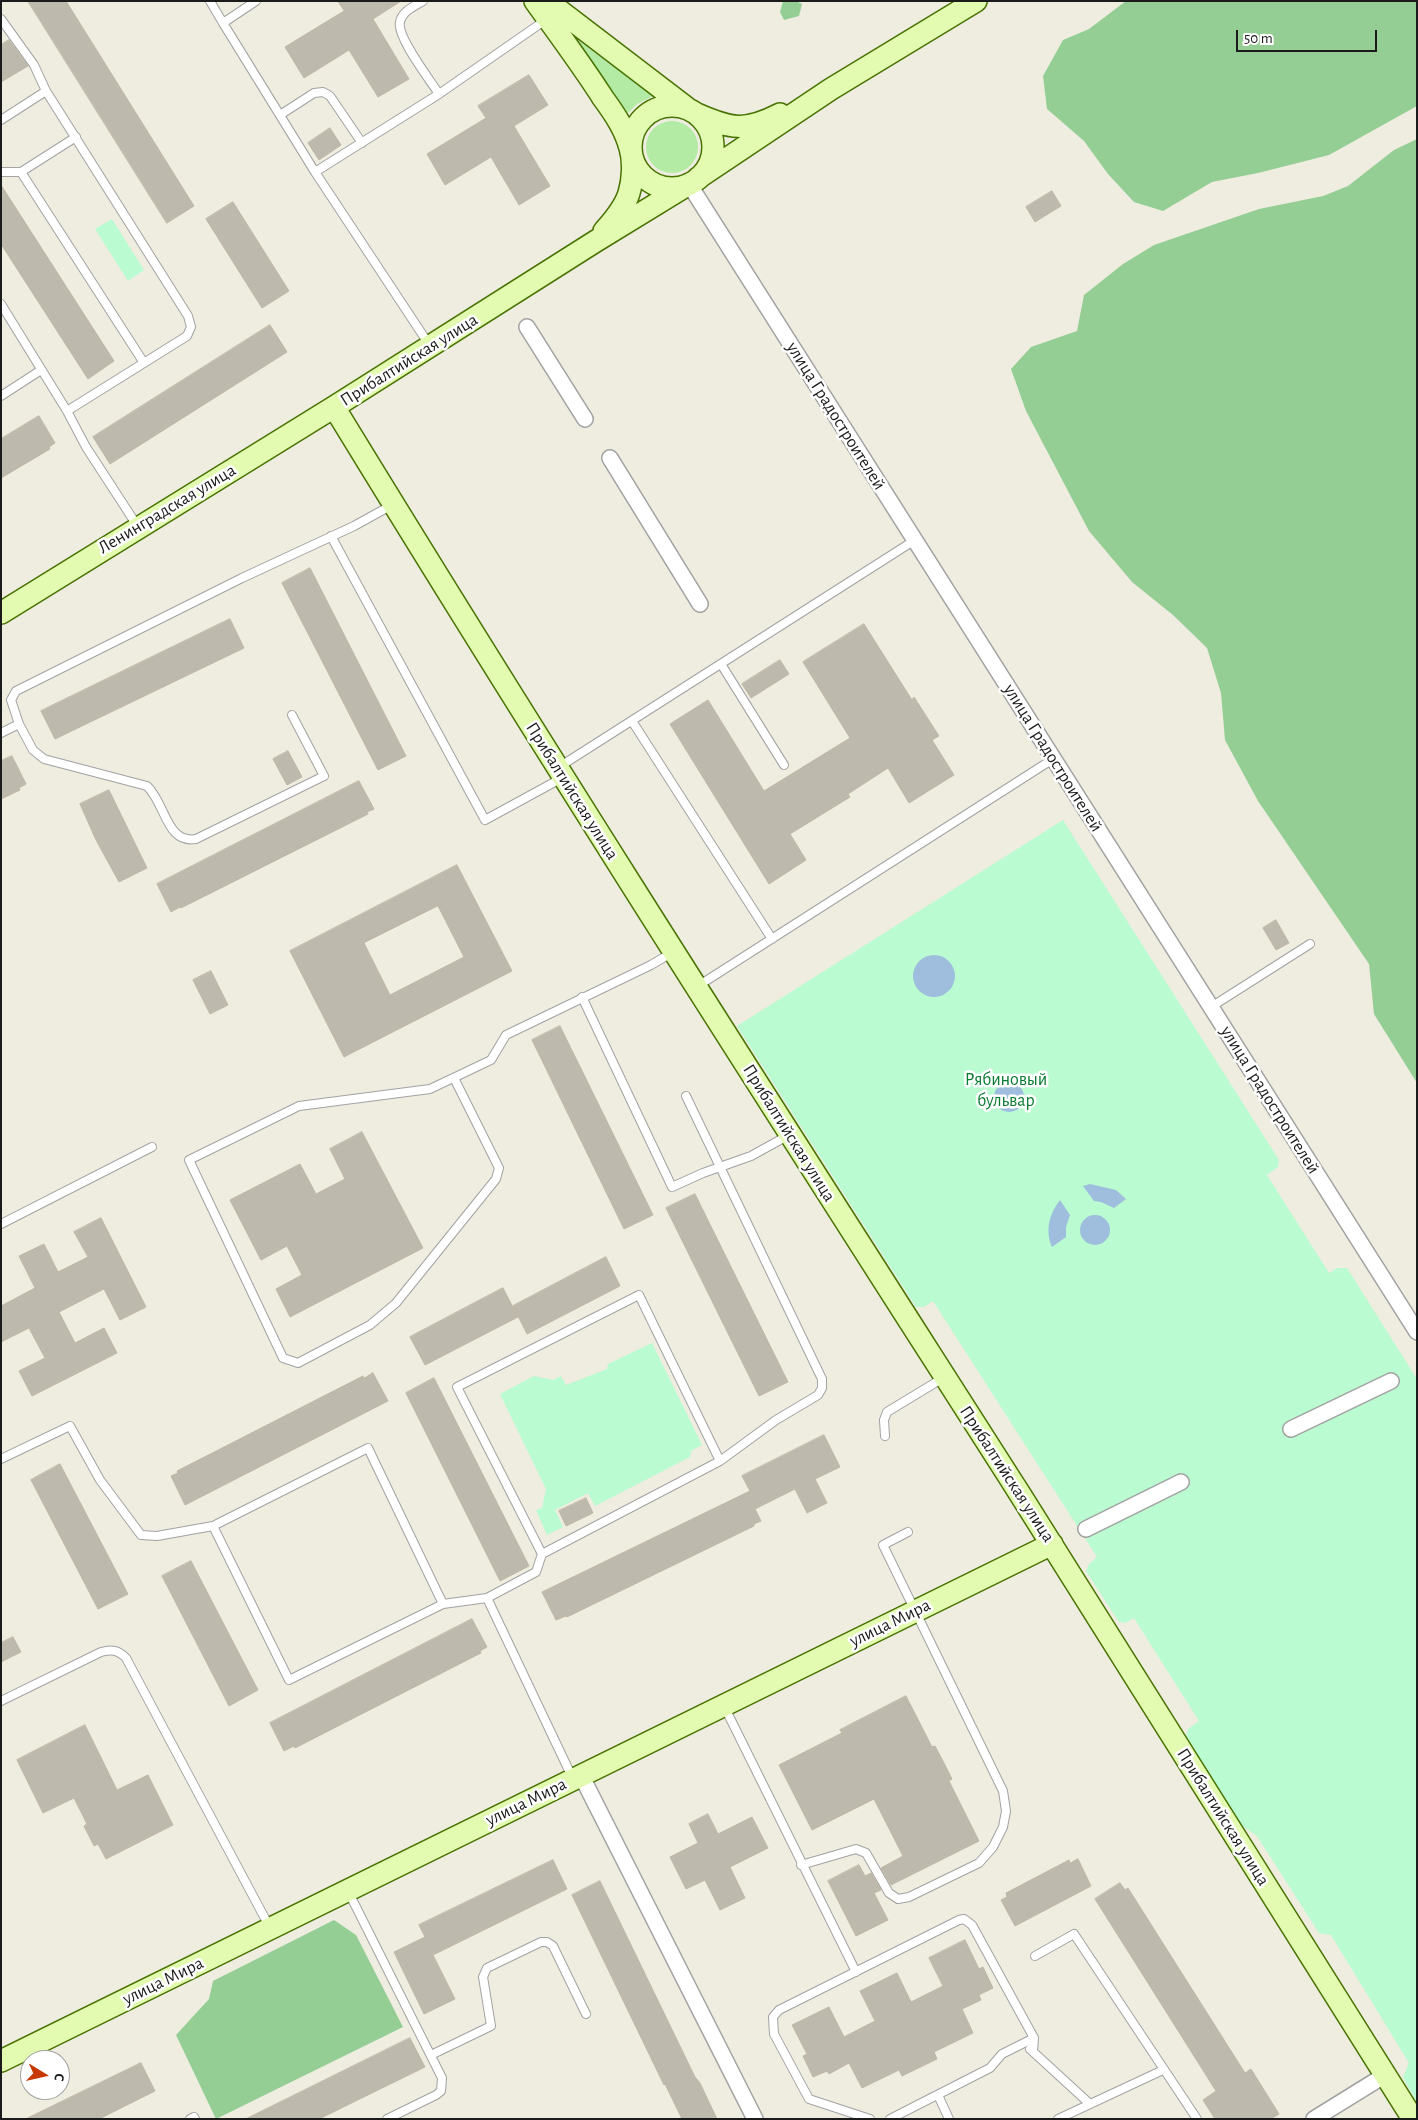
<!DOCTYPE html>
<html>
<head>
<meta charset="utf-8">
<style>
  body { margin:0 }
  #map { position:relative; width:1418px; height:2120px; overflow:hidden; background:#eeede0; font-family:"Alegreya Sans",sans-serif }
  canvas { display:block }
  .frame { position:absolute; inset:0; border:2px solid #1b1b1b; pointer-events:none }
  .north { position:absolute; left:20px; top:2050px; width:50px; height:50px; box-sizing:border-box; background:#fff; border:1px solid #a4a4a4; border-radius:50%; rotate:99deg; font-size:14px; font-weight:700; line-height:20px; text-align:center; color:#1b1b1b }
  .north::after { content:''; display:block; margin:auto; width:18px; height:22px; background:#c73700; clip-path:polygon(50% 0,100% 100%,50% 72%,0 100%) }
  .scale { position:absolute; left:1236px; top:30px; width:141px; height:22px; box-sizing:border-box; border:2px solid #1b1b1b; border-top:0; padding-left:6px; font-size:15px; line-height:18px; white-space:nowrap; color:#1b1b1b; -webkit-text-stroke:4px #fff; paint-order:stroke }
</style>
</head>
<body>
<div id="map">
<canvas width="1418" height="2120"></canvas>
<div class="frame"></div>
<div class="north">С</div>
<div class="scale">50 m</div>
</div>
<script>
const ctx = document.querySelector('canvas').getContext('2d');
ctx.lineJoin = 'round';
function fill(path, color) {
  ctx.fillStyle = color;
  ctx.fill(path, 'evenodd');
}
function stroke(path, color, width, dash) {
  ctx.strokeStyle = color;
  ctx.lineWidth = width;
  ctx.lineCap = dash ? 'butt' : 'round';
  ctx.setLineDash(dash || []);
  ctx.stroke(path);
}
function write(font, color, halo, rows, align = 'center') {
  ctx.font = font + ' "Alegreya Sans",sans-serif';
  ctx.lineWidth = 5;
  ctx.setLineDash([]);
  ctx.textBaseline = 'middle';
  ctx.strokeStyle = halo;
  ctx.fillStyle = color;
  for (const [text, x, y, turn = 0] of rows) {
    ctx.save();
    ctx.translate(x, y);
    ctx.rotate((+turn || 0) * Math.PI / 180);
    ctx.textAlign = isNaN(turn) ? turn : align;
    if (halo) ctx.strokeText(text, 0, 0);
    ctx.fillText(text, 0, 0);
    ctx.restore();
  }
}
fill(new Path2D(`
  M 574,38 L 575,38 L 653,96 L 637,104 L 625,116 Z
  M646 147a26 26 0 1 1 52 0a26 26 0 1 1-52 0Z`), '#b3eaa4');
fill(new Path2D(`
  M 783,1 L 796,1 L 802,4 L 799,16 L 784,20 L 780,12 Z
  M 1126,1 L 1417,1 L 1417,106 L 1329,155 L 1258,173 L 1212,182 L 1163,211 L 1134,202 L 1108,174 L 1084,141 L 1047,109 L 1043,76 L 1063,40 L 1089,29 Z
  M 1417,139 L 1417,1083 L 1374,1014 L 1369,964 L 1258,801 L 1225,740 L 1221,693 L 1207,648 L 1173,615 L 1132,582 L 1089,531 L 1026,411 L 1011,369 L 1031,347 L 1077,331 L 1084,295 L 1123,264 L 1154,245 L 1259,209 L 1323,196 L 1348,186 L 1394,150 Z
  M 334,1920 L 356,1935 L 403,2027 L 216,2119 L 176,2035 L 209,1999 L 213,1981 Z`), '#95ce94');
fill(new Path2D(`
  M 112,219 L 144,270 L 128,281 L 95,229 Z
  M 1063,820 L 1279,1160 L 1278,1167 L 1267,1175 L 1329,1273 L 1337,1268 L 1347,1268 L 1417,1379 L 1417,2103 L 1403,2077 L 1409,2063 L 1331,1935 L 1319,1933 L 1257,1836 L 1241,1825 L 1186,1736 L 1188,1729 L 1199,1721 L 1134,1618 L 1125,1623 L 1119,1622 L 1086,1571 L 1089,1564 L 1097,1557 L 933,1301 L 924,1307 L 916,1307 L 737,1026 Z
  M 652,1343 L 702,1445 L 691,1451 L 690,1457 L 595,1506 L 588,1493 L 555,1510 L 563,1527 L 547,1535 L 536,1510 L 542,1508 L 546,1489 L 500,1394 L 534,1376 L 553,1380 L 561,1376 L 566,1385 L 607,1369 L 608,1364 Z`), '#bafbd1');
fill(new Path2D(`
  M913 976a21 21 0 1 1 42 0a21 21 0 1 1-42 0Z
  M994 1097a15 15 0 1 1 30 0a15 15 0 1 1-30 0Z
  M 1090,1184 L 1116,1190 L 1126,1199 L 1114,1208 L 1101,1202 L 1094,1201 L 1083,1186 Z
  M 1060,1200 L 1070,1215 L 1066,1227 L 1066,1237 L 1052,1247 C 1045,1231 1049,1214 1060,1200 Z
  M1080 1230a15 15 0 1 1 30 0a15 15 0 1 1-30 0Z`), '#9fbedd');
const building = new Path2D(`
  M 28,1 L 66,1 L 194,206 L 167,223 Z
  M 338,1 L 401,1 L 373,19 L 409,79 L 378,97 L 349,50 L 304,78 L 285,47 L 344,11 Z
  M 9,40 L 28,66 L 1,82 L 1,45 Z
  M 529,75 L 548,105 L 514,126 L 550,186 L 519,205 L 491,157 L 445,185 L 427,154 L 486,118 L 478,106 Z
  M 330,128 L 341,145 L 319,160 L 308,143 Z
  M 1,185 L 114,361 L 88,379 L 1,244 Z
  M 1052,191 L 1061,206 L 1035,222 L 1026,207 Z
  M 233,202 L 289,291 L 262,308 L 206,219 Z
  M 270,325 L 287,352 L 110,464 L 93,437 Z
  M 39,416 L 55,443 L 49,447 L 50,449 L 1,478 L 1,439 Z
  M 310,568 L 406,756 L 378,770 L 282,583 Z
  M 230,619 L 244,648 L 55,739 L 41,711 Z
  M 864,624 L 912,700 L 914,697 L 939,736 L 932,740 L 954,775 L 909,803 L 888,768 L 848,794 L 850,797 L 790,834 L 806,860 L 769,884 L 670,724 L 708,700 L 764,791 L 850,738 L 803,662 Z
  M 780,660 L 789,674 L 751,698 L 742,684 Z
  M 288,751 L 302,777 L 287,785 L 273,759 Z
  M 12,756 L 26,784 L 19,788 L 20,790 L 1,799 L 1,761 Z
  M 359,781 L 374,809 L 367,812 L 368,814 L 181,908 L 180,907 L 171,912 L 157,884 Z
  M 109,790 L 147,868 L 119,882 L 96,840 L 80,804 Z
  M 457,865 L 512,971 L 344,1057 L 290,951 ZM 438,906 L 464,957 L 390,995 L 364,943 Z
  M 1276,920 L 1289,943 L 1276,950 L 1263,928 Z
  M 211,971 L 228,1005 L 210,1014 L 193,980 Z
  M 560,1026 L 653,1215 L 624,1229 L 532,1040 Z
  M 362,1132 L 423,1248 L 290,1317 L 276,1289 L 302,1275 L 287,1246 L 261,1260 L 230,1200 L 300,1164 L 316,1194 L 345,1179 L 330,1149 Z
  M 695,1194 L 788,1382 L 759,1396 L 666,1208 Z
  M 101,1218 L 146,1307 L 120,1320 L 104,1289 L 59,1312 L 75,1343 L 104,1328 L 117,1353 L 32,1396 L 19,1371 L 45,1358 L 29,1328 L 1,1342 L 1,1306 L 35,1288 L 19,1256 L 44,1244 L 58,1272 L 88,1257 L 74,1232 Z
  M 606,1257 L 620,1286 L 527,1334 L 513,1306 Z
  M 503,1288 L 518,1317 L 425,1365 L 410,1337 Z
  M 373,1373 L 388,1401 L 185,1505 L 171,1476 L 178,1473 L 177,1471 L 363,1376 L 364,1378 Z
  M 434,1378 L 529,1566 L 500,1581 L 406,1393 Z
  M 824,1435 L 840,1467 L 815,1479 L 827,1503 L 807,1513 L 795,1489 L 755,1509 L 761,1521 L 754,1524 L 754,1526 L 567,1617 L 566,1616 L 556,1620 L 542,1592 L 750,1491 L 742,1476 Z
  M 60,1464 L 128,1594 L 98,1609 L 31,1480 Z
  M 586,1498 L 593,1513 L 566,1526 L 559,1511 Z
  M 191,1561 L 258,1690 L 229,1706 L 162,1576 Z
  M 472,1619 L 487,1647 L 480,1651 L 481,1653 L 295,1748 L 294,1746 L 284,1751 L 270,1723 Z
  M 13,1637 L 21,1652 L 1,1662 L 1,1643 Z
  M 906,1696 L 932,1747 L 935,1746 L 944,1763 L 952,1779 L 949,1781 L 979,1841 L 891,1885 L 881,1868 L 903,1856 L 874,1799 L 812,1830 L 779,1765 L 842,1733 L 840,1730 Z
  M 85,1725 L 117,1790 L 148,1775 L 173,1825 L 106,1859 L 98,1844 L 94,1846 L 84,1826 L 87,1824 L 74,1798 L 43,1813 L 17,1760 Z
  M 708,1814 L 718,1834 L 752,1817 L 768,1848 L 730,1867 L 745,1898 L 720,1910 L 705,1880 L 686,1889 L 670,1857 L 698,1843 L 689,1824 Z
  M 1078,1859 L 1091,1886 L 1015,1926 L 1001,1900 L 1007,1897 L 1006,1893 L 1069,1860 L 1070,1863 Z
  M 553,1860 L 567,1889 L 433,1955 L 455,1999 L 424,2014 L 394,1952 L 425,1937 L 419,1925 Z
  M 859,1865 L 865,1876 L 871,1873 L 881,1890 L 874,1893 L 888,1920 L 856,1936 L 828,1881 Z
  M 600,1881 L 695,2077 L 700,2083 L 717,2119 L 682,2119 L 665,2084 L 664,2085 L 572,1895 Z
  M 1120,1883 L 1125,1890 L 1128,1888 L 1245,2073 L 1251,2069 L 1279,2114 L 1271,2119 L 1215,2119 L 1203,2100 L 1216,2091 L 1095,1899 Z
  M 965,1940 L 979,1969 L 983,1967 L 993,1988 L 979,1995 L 981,2000 L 962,2009 L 973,2033 L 934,2052 L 937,2059 L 902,2076 L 899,2070 L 862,2088 L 849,2063 L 829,2074 L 827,2071 L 813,2077 L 803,2056 L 807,2054 L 792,2025 L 829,2007 L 844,2037 L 875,2021 L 860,1991 L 897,1973 L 911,2002 L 943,1986 L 929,1958 Z
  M 410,2038 L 425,2067 L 319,2119 L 246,2119 Z
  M 141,2063 L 155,2091 L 99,2119 L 26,2119 Z`);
fill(building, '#beb9ad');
stroke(building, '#bfb7a3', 1);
const lane = new Path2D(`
  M 210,1 L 223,23
  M 256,1 L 223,23 L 315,172 L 439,94 L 547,19
  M 423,1 C 415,6 402,11 400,22 C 396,36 430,80 439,94
  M 1,19 L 34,65 L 46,91
  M 280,115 L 314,93 L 323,92 L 330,96 L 362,143
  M 1,120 L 46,91 L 188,316 L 191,327 L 187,336 L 67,411
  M 1,172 L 21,172 L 144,363
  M 21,172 L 76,137
  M 315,172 L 430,346
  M 1,304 L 67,411 L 86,447 L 138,527
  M 1,396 L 41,370
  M 331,536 L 485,820 L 562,778
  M 721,664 L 784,765
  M 632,721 L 772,939
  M 19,724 L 33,750 L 44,759 L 147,786 C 166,804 166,844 196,839 L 324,776 L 292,715
  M 1,733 L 19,724 L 11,700 L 16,691 L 242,578 L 354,526 L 392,505
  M 559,767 L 915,540
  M 698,986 L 1053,759
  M 582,997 L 672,1187 L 703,1173 L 751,1156 L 789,1135
  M 1211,1007 L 1310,944
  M 454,1078 L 499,1168 L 496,1179 L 396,1303 L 370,1325 L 298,1363 L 283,1358 L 189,1160 L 299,1106 L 430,1089 L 491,1060 L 506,1035 L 651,965 L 673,952
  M 686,1096 L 822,1379 L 822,1388 L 818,1395 L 776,1420 L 720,1461
  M 1,1224 L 152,1147
  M 885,1436 L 884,1420 L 887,1412 L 943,1378
  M 1,1459 L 70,1426 L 100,1480 L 141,1535 L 157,1536 L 213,1526
  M 487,1598 L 536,1572 L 542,1554 L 720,1461 L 639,1295 L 457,1387 L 542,1554
  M 443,1604 L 368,1448 L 213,1526 L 289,1680 L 443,1604 L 487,1598 L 573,1779
  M 1,1701 L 101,1652 C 112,1649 118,1650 126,1658 L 269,1926
  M 724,1706 L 856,1972
  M 801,1865 L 856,1849 L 866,1853 L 889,1893 L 898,1899 L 909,1897 L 979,1863 L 993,1847 L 1003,1827 L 1006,1811 L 1003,1791 L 883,1545 L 908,1532
  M 348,1891 L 442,2078 L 441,2091 L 436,2095 L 387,2119
  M 1035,1956 L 1074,1934 L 1197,2119
  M 1030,2049 L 1090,2104
  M 431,2055 L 491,2026 L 483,1977 L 487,1968 L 541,1942 L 547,1942 L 553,1946 L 586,2014
  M 938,2095 L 949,2119
  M 190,2119 L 194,2117 L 195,2119
  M 870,2119 L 809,2099 L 774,2034 L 773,2017 L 779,2010 L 959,1920 L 964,1919 L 972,1925 L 1034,2038 L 1033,2051
  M 890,2119 L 990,2068 L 1002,2054 L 1034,2038
  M 1058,2119 L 1163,2070`);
const street = new Path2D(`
  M 689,184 L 1417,1332
  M 527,327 L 585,419
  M 610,458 L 700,604
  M 1291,1429 L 1391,1381
  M 1086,1529 L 1181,1482
  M 581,1775 L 755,2119
  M 1314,2119 L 1385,2075`);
const secondary = new Path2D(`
  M 535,1 C 558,33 582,65 603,98 C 614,113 625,129 630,148 C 634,161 633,180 629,193 C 625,207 614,220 604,231
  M 547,1 L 687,108
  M631 147a41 41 0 1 1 82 0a41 41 0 1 1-82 0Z
  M 697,114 C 731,129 745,132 780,114
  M 698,178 L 831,89 L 976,1
  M 334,407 C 557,772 788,1131 1018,1491 C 1151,1699 1280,1910 1413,2119
  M 1,613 L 334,407 L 596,241 L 689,184
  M 1,2061 L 1052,1544`);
stroke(lane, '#a2a2a2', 10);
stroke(street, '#a2a2a2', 18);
stroke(secondary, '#487302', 24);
stroke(lane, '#fff', 8);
stroke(street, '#fff', 15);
stroke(secondary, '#e3fbb1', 21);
write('18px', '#1b1b1b', '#fff', [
  ["Прибалтийская улица",409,360,-32],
  ["улица Градостроителей",836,416,58],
  ["Ленинградская улица",167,509,-31],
  ["улица Градостроителей",1053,758,58],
  ["Прибалтийская улица",572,791,58],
  ["улица Градостроителей",1270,1100,58],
  ["Прибалтийская улица",789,1133,58],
  ["Прибалтийская улица",1007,1474,57],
  ["улица Мира",890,1623,-26],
  ["улица Мира",526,1802,-26],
  ["Прибалтийская улица",1223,1817,58],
  ["улица Мира",163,1981,-26]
]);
write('18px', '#087b31', '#fff', [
  ["Рябиновый",1006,1080],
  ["бульвар",1006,1101]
]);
</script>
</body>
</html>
